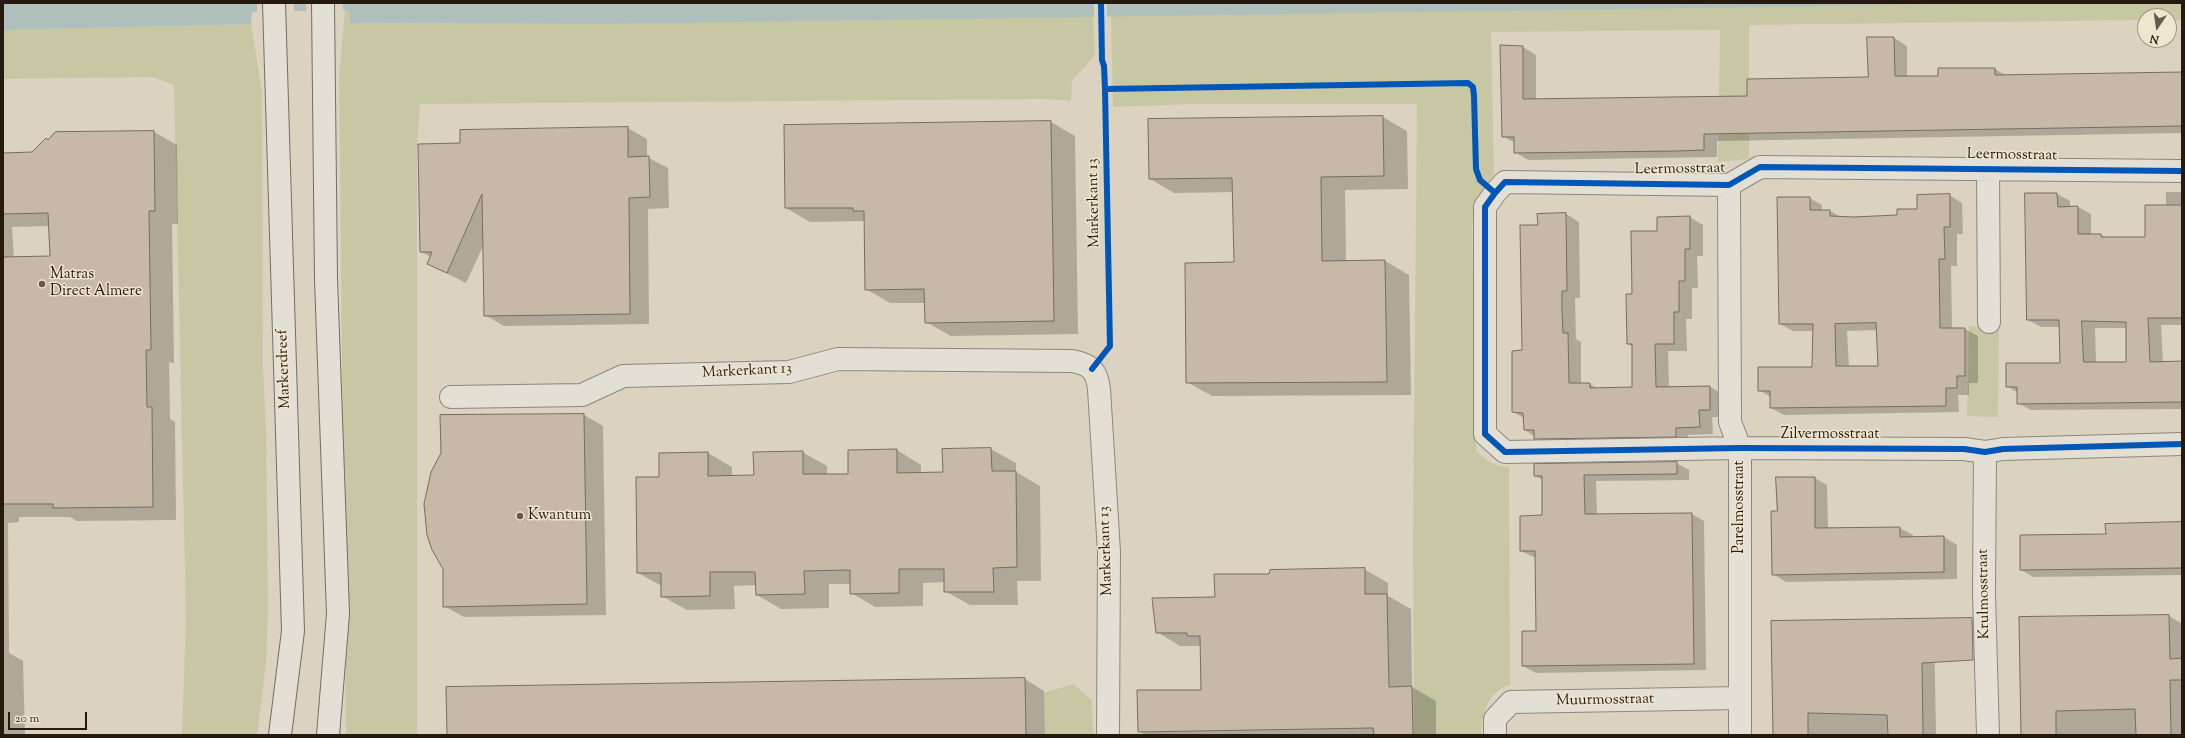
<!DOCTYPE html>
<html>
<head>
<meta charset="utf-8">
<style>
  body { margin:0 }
  #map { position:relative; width:2185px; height:738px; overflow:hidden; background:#dbd3c0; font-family:"Sorts Mill Goudy",serif }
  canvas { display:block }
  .frame { position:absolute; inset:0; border:4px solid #26190f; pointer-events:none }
  .north { position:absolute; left:2137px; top:8px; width:40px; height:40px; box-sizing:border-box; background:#efe6cf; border:1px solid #9f9482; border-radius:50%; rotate:193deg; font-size:11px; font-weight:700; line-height:16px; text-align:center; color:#26190f }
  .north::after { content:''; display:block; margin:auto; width:14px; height:18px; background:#655a4d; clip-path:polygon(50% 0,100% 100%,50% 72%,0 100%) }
  .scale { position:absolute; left:8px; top:712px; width:79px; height:18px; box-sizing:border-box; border:2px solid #26190f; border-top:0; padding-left:5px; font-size:12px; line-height:14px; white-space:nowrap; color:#26190f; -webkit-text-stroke:3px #efe6cf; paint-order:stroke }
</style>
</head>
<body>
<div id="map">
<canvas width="2185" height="738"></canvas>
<div class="frame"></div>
<div class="north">N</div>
<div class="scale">20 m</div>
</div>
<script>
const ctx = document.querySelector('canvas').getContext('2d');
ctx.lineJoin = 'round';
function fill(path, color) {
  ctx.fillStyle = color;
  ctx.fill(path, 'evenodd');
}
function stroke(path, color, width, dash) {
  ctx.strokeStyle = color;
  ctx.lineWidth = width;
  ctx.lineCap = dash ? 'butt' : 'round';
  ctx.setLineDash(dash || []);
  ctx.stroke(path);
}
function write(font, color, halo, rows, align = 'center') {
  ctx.font = font + ' "Sorts Mill Goudy",serif';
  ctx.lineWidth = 3;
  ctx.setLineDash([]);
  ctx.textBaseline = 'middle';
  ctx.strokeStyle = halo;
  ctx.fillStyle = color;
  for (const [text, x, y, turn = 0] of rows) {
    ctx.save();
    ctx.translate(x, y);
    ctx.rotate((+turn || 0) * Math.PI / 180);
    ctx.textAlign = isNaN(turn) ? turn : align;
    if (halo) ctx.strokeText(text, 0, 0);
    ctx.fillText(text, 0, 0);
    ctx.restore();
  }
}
fill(new Path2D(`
  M 2024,3 L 2182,3 L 2182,20 L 2169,20 L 2169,16 L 2145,16 L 2145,20 L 1749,25 L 1749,159 L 1718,162 L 1720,30 L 1491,32 L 1494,175 L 1475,201 L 1472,226 L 1476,451 C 1486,460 1495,467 1509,467 L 1510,685 C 1489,690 1481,715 1481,735 L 1414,735 L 1413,541 L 1417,104 L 1192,104 L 1113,107 L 1111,15 Z
  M 345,10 L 349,11 L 350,23 L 607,24 L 1093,15 L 1095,55 L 1072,81 L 1071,101 L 1044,99 L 420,104 L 417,147 L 417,735 L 346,735 L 339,77 Z
  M 251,24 L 262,92 L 263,366 L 266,430 L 268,610 L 266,663 L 257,735 L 182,735 L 186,617 L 174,85 L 153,77 L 3,79 L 3,30 Z
  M 1969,326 L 1999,328 L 1998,417 L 1967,416 Z
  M 1073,684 L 1092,700 L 1093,735 L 1045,735 L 1044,693 Z`), '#c7c7a4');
fill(new Path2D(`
  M 3,3 L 2024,3 L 607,24 L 350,23 L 349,11 L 345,10 L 252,12 L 251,24 L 3,30 Z`), '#afbfbb');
fill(new Path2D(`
  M 257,3 L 294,3 L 294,13 L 257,13 Z
  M 306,3 L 343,3 L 343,12 L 307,13 Z
  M 1094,3 L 1107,3 L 1107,17 L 1094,17 Z`), '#dbd3c0');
fill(new Path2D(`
  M 1868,38 L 1894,38 L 1907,46 L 1907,77 L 1939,77 L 1939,69 L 1995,69 L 2007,76 L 2182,73 L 2182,133 L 1717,141 L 1717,157 L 1528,160 L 1515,152 L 1515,143 L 1503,136 L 1523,47 L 1536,55 L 1536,99 L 1748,97 L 1869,78 Z
  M 1383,117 L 1407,131 L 1408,189 L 1345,190 L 1346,261 L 1385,261 L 1409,275 L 1411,395 L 1212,396 L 1187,382 L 1235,263 L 1233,192 L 1174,193 L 1150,179 L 1149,120 Z
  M 1051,122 L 1075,136 L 1078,334 L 951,336 L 926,322 L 926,303 L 890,303 L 866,289 L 865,221 L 810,222 L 786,208 L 785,126 Z
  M 628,128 L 647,139 L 647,157 L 668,168 L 669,208 L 648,209 L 649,324 L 504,326 L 485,315 L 484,244 L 466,283 L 428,264 L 431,257 L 421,252 L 461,144 Z
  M 154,132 L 177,145 L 178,224 L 172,224 L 174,363 L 169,362 L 170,419 L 175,422 L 176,520 L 77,521 L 70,517 L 19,517 L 19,522 L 8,523 L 9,653 L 23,661 L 25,735 L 3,735 L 3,154 L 32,153 L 49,141 ZM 49,226 L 51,257 L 14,258 L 12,227 Z
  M 2166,192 L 2182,192 L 2182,325 L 2161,325 L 2163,362 L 2182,362 L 2182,409 L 2031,410 L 2018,403 L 2018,393 L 2007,386 L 2061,364 L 2060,327 L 2041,327 L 2028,320 L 2026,194 L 2057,194 L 2070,201 L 2070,207 L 2078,207 L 2091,214 L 2091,235 L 2101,235 L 2107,238 L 2146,238 L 2166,206 ZM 2095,328 L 2127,328 L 2127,363 L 2096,363 Z
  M 1949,195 L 1962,203 L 1963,234 L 1957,234 L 1957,266 L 1951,266 L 1952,329 L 1965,329 L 1978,336 L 1978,383 L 1969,383 L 1969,395 L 1958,395 L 1959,412 L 1784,415 L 1771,408 L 1771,397 L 1759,390 L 1813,368 L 1814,331 L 1793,331 L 1780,324 L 1809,198 L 1822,205 L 1822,211 L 1830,211 L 1841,217 L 1854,218 L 1898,216 L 1918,210 ZM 1878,330 L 1879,367 L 1849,367 L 1847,331 Z
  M 1566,214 L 1579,222 L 1580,298 L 1575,298 L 1576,339 L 1581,342 L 1581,384 L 1590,384 L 1598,389 L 1633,388 L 1633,347 L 1628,344 L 1633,295 L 1658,232 L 1690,217 L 1703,225 L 1703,256 L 1697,256 L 1698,288 L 1692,288 L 1692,319 L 1686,319 L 1687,351 L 1668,351 L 1669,387 L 1710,387 L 1723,394 L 1723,417 L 1712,417 L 1713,434 L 1688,435 L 1689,444 L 1548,446 L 1525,430 L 1524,418 L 1513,412 L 1523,351 L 1539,226 Z
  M 584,415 L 603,426 L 606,615 L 464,617 L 444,606 L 442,454 Z
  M 991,449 L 1016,463 L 1016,472 L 1040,486 L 1041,581 L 1017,581 L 1018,605 L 970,605 L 945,591 L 945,582 L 923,583 L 923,606 L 875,607 L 851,593 L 851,584 L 829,584 L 829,608 L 781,609 L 757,595 L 757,585 L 734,586 L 735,609 L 687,610 L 662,596 L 662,586 L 638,573 L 660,478 L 708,453 L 732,467 L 732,477 L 755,476 L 802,452 L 827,466 L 827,475 L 849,475 L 897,450 L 921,465 L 921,473 L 944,473 L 943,450 Z
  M 1676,463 L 1689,470 L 1689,480 L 1596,481 L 1597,515 L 1692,514 L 1704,521 L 1706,670 L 1536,673 L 1523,666 L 1537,631 L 1536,558 L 1521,551 L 1543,516 L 1543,480 L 1535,476 Z
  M 1815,478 L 1827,485 L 1828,529 L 1900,528 L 1913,535 L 1913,538 L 1944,537 L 1957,545 L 1957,579 L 1786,582 L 1773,574 L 1778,512 Z
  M 2182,533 L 2182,575 L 2033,577 L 2021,570 L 2107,535 Z
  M 1364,569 L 1388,583 L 1388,596 L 1411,609 L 1412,687 L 1436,701 L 1436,735 L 1145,735 L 1139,731 L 1202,691 L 1201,646 L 1180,646 L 1157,632 L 1216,598 L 1270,575 Z
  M 2169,616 L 2181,623 L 2182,735 L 2022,735 Z
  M 1934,627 L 1936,735 L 1774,735 Z
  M 1025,679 L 1044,691 L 1045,735 L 448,735 L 447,688 Z`), '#0003');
const building = new Path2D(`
  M 1867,37 L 1894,37 L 1895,76 L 1938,76 L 1938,68 L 1995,68 L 1995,75 L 2182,72 L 2182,126 L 1704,134 L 1704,150 L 1676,151 L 1514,153 L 1514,137 L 1502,137 L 1500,45 L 1523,46 L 1523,99 L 1747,96 L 1747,79 L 1868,77 Z
  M 1383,116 L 1384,176 L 1321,177 L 1322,261 L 1385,260 L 1387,382 L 1186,383 L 1185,263 L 1234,262 L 1232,178 L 1149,179 L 1148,119 Z
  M 1051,121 L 1054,321 L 925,323 L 924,289 L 865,290 L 864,211 L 853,211 L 853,208 L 785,208 L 784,125 Z
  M 628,127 L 628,157 L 649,156 L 650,197 L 629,198 L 630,314 L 484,316 L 482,194 L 447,273 L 427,264 L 432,252 L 420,252 L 418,144 L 460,143 L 460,130 Z
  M 154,131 L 155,211 L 149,211 L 151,350 L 146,350 L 147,407 L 152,407 L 153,507 L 53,508 L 53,504 L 3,504 L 3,257 L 50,256 L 48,213 L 3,214 L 3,153 L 32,152 L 46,138 L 48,140 L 55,132 Z
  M 2025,193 L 2057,193 L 2058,207 L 2078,206 L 2078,234 L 2101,234 L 2101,237 L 2145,237 L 2145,205 L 2182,205 L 2182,318 L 2148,318 L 2150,362 L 2182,361 L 2182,402 L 2017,404 L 2017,387 L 2006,387 L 2006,363 L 2060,363 L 2059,320 L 2027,320 ZM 2082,321 L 2126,322 L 2126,362 L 2084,362 Z
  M 1950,194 L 1950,227 L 1944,227 L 1945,259 L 1939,259 L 1940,328 L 1965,328 L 1965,376 L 1957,376 L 1957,388 L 1946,388 L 1946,406 L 1770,408 L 1770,391 L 1758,391 L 1758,367 L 1812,367 L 1813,324 L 1779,324 L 1777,197 L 1810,197 L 1810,210 L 1830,210 L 1830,216 L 1854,217 L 1897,215 L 1897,209 L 1917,209 L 1917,195 ZM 1876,323 L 1878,366 L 1836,366 L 1835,324 Z
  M 1566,213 L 1567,291 L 1562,291 L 1562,312 L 1563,333 L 1568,333 L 1569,383 L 1590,383 L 1590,388 L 1632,387 L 1632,344 L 1627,344 L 1626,294 L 1632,294 L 1631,231 L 1657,231 L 1657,217 L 1690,216 L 1690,249 L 1685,249 L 1685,281 L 1679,281 L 1679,312 L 1674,312 L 1674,344 L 1655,344 L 1656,387 L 1710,386 L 1710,410 L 1699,410 L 1700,427 L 1676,428 L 1676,437 L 1534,439 L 1534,430 L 1524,430 L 1523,413 L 1512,412 L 1512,351 L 1522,350 L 1520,225 L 1538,225 L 1537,214 Z
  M 584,414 L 587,604 L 443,607 L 443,569 L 432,550 L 427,535 L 424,504 L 431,472 L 441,453 L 440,415 Z
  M 991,448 L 992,471 L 1016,471 L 1017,567 L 993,568 L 994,592 L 944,592 L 944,569 L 899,569 L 899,593 L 850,594 L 850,570 L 804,571 L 805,594 L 756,595 L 755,572 L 710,572 L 710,596 L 661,597 L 661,573 L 637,573 L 636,477 L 659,477 L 659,453 L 708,452 L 708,476 L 754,475 L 753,452 L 803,451 L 803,474 L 848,474 L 848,450 L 897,449 L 897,473 L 943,472 L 942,449 Z
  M 1677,462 L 1677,474 L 1584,475 L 1585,514 L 1692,513 L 1694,664 L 1522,666 L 1522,631 L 1536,631 L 1535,551 L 1520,551 L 1520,516 L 1542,515 L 1542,476 L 1534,476 L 1534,464 Z
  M 1776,477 L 1815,477 L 1815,528 L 1900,527 L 1900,537 L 1944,536 L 1944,572 L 1772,575 L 1771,511 L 1777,511 Z
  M 2182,522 L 2182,568 L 2020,570 L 2020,535 L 2106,534 L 2105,524 Z
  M 1365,568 L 1365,594 L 1387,594 L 1389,687 L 1412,686 L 1413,735 L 1374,735 L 1373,728 L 1138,732 L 1137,690 L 1201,690 L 1200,636 L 1187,636 L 1187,633 L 1156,633 L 1152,598 L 1215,597 L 1214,574 L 1269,574 L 1270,570 Z
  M 2169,615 L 2170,659 L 2182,658 L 2182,680 L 2170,680 L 2171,735 L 2136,735 L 2135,709 L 2056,711 L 2056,735 L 2021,735 L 2019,617 Z
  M 1972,618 L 1973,660 L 1922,663 L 1923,735 L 1888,735 L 1887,715 L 1808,713 L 1808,735 L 1773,735 L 1771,621 Z
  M 1025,678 L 1026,735 L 447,735 L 446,687 Z`);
fill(building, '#c8b8a8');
stroke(building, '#746d62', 1);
const street = new Path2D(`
  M 1988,169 L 1989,322
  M 2182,171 L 1760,167 L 1729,185 L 1505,182 L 1495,193 L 1485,207 L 1485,434 L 1505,452 L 1740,448 L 1964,449 L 1985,452 L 2003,449 L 2182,444
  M 1729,185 L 1730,422 L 1740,448 L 1740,735
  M 451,397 L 582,395 L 623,376 L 789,372 L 838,359 L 1072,361 C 1090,364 1097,371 1099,389 L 1109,552 L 1108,735
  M 1985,452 L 1984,594 L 1988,735
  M 1495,735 L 1495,719 L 1511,702 L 1740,698`);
const secondary = new Path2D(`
  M 274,3 L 293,631 L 280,735
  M 323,3 L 326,279 L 338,614 L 328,735`);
stroke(street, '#8c877b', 24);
stroke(secondary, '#746d62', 24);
stroke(street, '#e4dfd5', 22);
stroke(secondary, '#e4dfd5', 22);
stroke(new Path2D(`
  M 1105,89 L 1468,83 L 1473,87 L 1474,96 L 1476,169 L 1480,180 L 1495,193
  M 2182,171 L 1760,167 L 1729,185 L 1505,182 L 1495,193 L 1485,207 L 1485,434 L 1505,452 L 1740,448 L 1964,449 L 1985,452 L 2003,449 L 2182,444
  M 1092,369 L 1110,346 L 1105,89 L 1104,66 L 1102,60 L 1101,3`), '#0057b8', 6);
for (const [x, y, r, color] of [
  [42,284,4,"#655a4d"],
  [520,516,4,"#655a4d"]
]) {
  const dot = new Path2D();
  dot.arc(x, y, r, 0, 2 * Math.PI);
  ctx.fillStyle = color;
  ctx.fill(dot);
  stroke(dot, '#efe6cf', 1.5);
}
write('15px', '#26190f', '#efe6cf', [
  ["Leermosstraat",2012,156,1],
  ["Leermosstraat",1680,170,-1],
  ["Markerkant 13",1095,203,-91],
  ["Markerdreef",285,369,-92],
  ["Markerkant 13",747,372,-3],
  ["Zilvermosstraat",1830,435],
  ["Parelmosstraat",1740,507,-90],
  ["Markerkant 13",1107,551,-92],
  ["Krulmosstraat",1985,594,-91],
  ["Muurmosstraat",1605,701,-1]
]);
write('15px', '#26190f', '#efe6cf', [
  ["Matras",50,275],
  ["Direct Almere",50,292],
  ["Kwantum",528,516]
], 'left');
</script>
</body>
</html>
